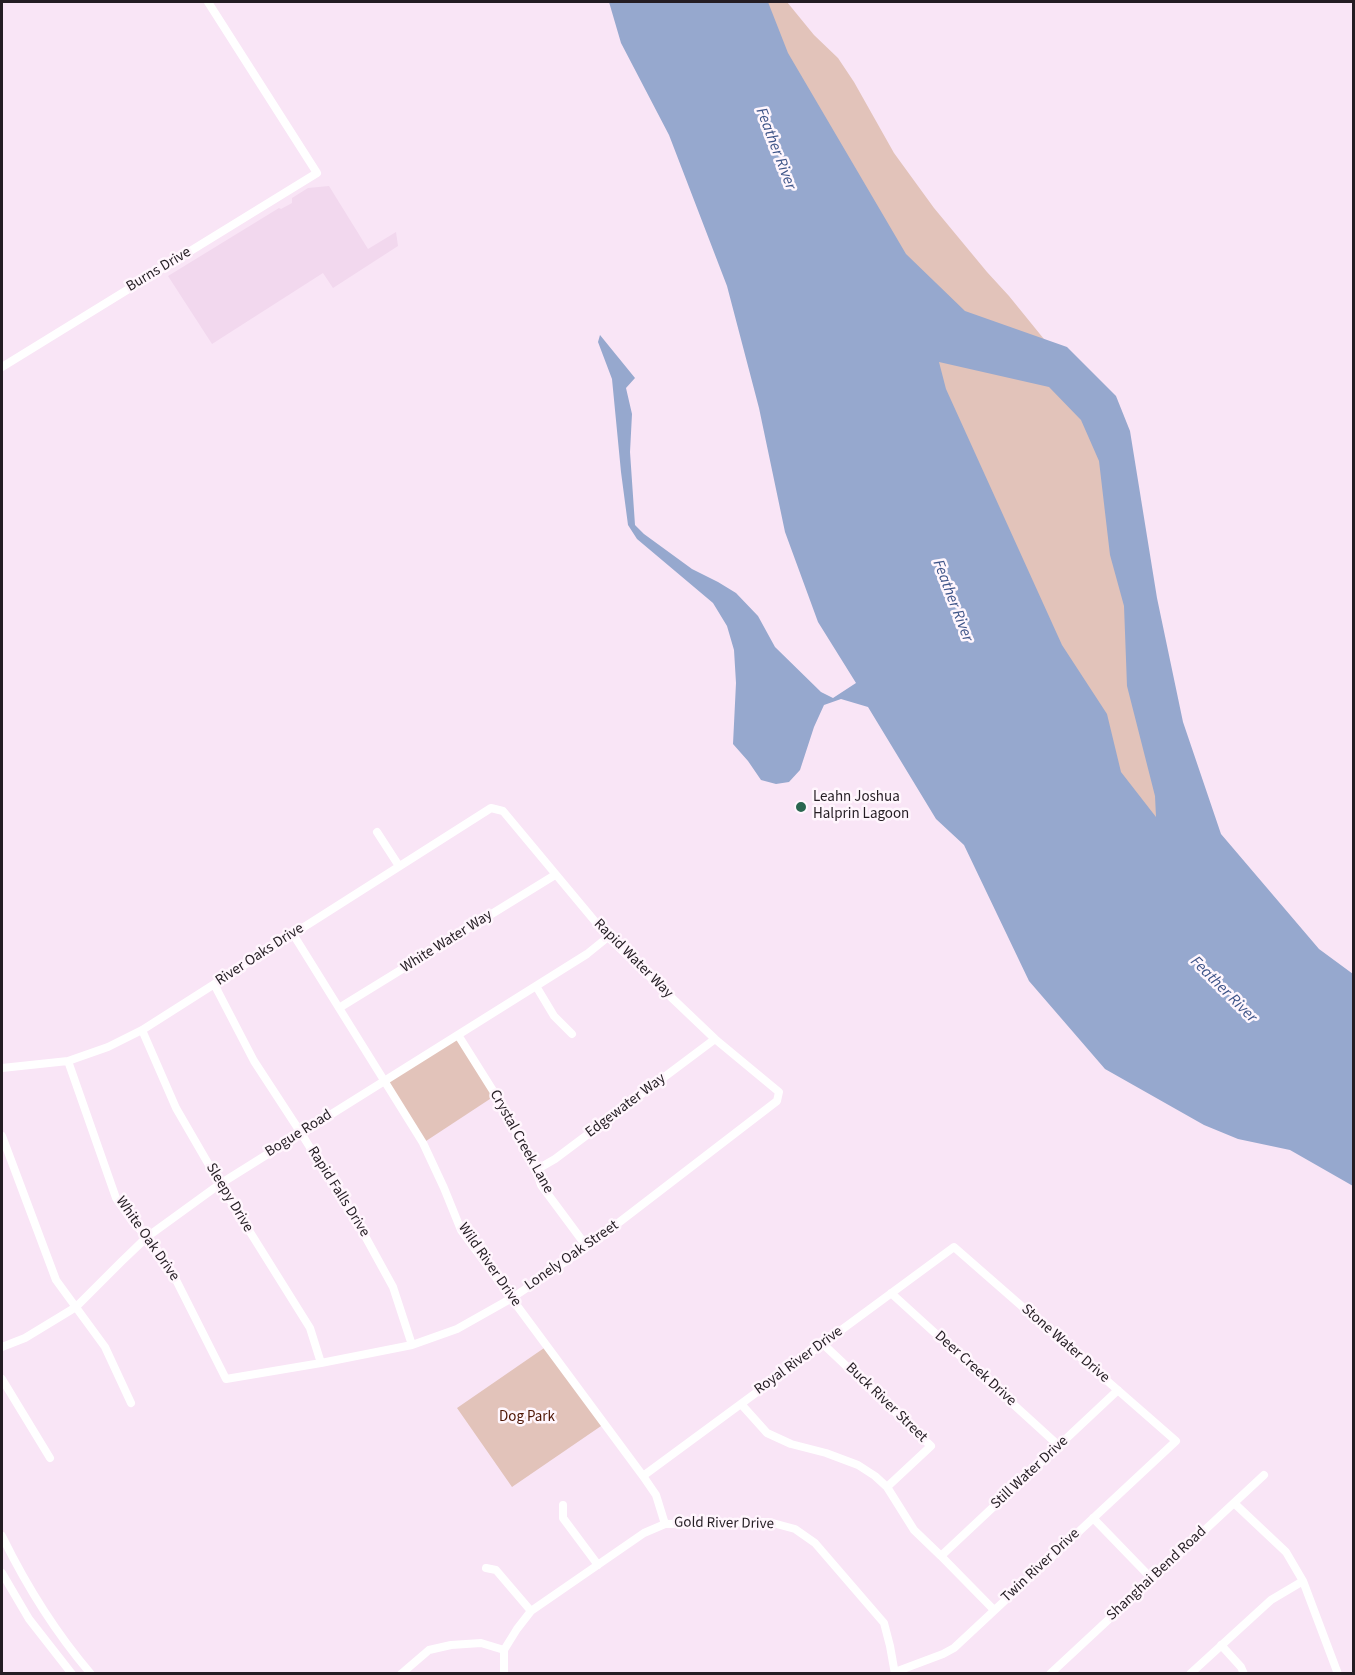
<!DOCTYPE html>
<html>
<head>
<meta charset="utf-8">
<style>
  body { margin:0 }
  #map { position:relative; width:1355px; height:1675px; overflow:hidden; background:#f9e5f6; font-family:"Source Sans 3",sans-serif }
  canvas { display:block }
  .frame { position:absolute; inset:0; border:3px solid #241d23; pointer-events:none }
</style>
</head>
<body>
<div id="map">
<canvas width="1355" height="1675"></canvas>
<div class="frame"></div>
</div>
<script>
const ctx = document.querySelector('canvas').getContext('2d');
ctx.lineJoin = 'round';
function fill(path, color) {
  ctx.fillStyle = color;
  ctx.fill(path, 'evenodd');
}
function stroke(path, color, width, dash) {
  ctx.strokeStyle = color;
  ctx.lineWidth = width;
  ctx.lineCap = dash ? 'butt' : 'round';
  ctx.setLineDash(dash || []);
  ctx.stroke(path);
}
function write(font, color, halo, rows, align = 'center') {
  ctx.font = font + ' "Source Sans 3",sans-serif';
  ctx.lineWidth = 5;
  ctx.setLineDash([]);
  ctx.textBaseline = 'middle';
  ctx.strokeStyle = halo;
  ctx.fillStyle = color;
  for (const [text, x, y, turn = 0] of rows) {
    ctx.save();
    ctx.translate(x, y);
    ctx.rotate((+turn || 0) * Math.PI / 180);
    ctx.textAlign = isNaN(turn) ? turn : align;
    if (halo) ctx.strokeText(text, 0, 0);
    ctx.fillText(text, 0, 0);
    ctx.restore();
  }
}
fill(new Path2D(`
  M 329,186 L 368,249 L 396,232 L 398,246 L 333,288 L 323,273 L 212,344 L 168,276 L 279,208 L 281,209 L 292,203 L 292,198 L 308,188 Z`), '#f2d8ee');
fill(new Path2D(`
  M 754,2 L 787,2 L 814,35 L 838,58 L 854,82 L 894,153 L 934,208 L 987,272 L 1009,296 L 1078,381 L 1092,400 L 1177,841 L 1093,757 Z
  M 458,1035 L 496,1095 L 423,1143 L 384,1080 Z
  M 547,1346 L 604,1424 L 512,1487 L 457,1408 Z`), '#e2c3ba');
fill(new Path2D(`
  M 609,2 L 768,2 L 788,53 L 906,254 L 965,311 L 1067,347 L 1116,396 L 1130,431 L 1157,598 L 1183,722 L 1221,834 L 1319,949 L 1353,974 L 1353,1186 L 1290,1150 L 1238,1139 L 1204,1125 L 1105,1069 L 1029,981 L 964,845 L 936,819 L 868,707 L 841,699 L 824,705 L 814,727 L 800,770 L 789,782 L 776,784 L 761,780 L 748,761 L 733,744 L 736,683 L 734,650 L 727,626 L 713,603 L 637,539 L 628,525 L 621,472 L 612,379 L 598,342 L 600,335 L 635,378 L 626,388 L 632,414 L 630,452 L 635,525 L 644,534 L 692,569 L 718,582 L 736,593 L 758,616 L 775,647 L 821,692 L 833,698 L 856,683 L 818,622 L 785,532 L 759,408 L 727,286 L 669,135 L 621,43 ZM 939,362 L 1049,387 L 1081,420 L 1099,461 L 1110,555 L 1124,606 L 1127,686 L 1155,796 L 1156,817 L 1121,772 L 1107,714 L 1062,645 L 946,389 Z`), '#96a8ce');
stroke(new Path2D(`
  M 2,367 L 317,173 L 208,2
  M 377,832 L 399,866
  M 293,934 L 423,1143 L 444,1188 L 461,1230 L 643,1476 L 656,1495 L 665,1524
  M 214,984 L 254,1061 L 301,1133 L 365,1236 L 393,1287 L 412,1345
  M 536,986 L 554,1016 L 572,1034
  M 339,1008 L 555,875
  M 142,1030 L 176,1108 L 220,1184 L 310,1328 L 321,1363
  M 458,1035 L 502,1105 L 536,1170 L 541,1185 L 587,1247
  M 2,1068 L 68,1061 L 108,1047 L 142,1030 L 491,808 L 503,811 L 608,937 L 715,1039 L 779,1092 L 777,1101 L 587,1247 L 512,1298 L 457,1329 L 412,1345 L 321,1363 L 226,1379 L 171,1270 L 147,1237 L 132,1221 L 116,1198 L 68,1061
  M 2,1136 L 56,1280 L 105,1347 L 131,1403
  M 536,1170 L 555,1159 L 715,1039
  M 891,1293 L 1058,1445
  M 823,1344 L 931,1446 L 887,1487
  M 2,1347 L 25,1338 L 76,1307 L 121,1262 L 147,1237 L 220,1184 L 587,954 L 608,937
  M 2,1379 L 50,1458
  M 741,1404 L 767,1433 L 791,1444 L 826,1453 L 858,1465 L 875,1476 L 887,1487 L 914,1530 L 941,1556 L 994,1610
  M 643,1476 L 954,1247 L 1176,1441 L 954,1648 L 943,1654 L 895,1672
  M 1234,1503 L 1286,1552 L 1303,1581 L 1338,1674
  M 563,1505 L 563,1518 L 598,1565
  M 1093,1518 L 1152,1579
  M 2,1536 C 26,1585 55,1632 91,1674
  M 941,1556 L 1118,1390
  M 486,1568 L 496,1570 L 531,1611
  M 2,1573 L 29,1619 L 72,1674
  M 1221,1645 L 1241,1667 L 1244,1674
  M 401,1674 L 429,1650 L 451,1645 L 481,1643 L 504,1650
  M 504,1674 L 504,1650 L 517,1629 L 531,1611 L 644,1533 L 665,1524 L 769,1522 L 795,1529 L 815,1543 L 884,1623 L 890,1646 L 895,1674
  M 1050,1674 L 1264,1475
  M 1190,1674 L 1271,1600 L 1303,1581`), '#fff', 8);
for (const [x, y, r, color] of [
  [801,807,6,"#2a6650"]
]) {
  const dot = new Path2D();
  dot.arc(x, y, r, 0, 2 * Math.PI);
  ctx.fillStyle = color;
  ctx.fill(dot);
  stroke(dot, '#fff6fd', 2);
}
write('15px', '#241d23', '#fff6fd', [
  ["Burns Drive",159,270,-31],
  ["White Water Way",447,942,-32],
  ["River Oaks Drive",260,955,-33],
  ["Rapid Water Way",633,959,45],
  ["Edgewater Way",626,1106,-37],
  ["Bogue Road",299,1134,-32],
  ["Crystal Creek Lane",521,1142,61],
  ["Rapid Falls Drive",338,1192,58],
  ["Sleepy Drive",229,1198,59],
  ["White Oak Drive",147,1239,55],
  ["Lonely Oak Street",572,1256,-35],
  ["Wild River Drive",489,1265,55],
  ["Stone Water Drive",1065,1344,41],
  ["Royal River Drive",799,1361,-36],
  ["Deer Creek Drive",975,1369,42],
  ["Buck River Street",886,1403,44],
  ["Still Water Drive",1030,1473,-43],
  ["Gold River Drive",724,1524,1],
  ["Twin River Drive",1041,1566,-43],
  ["Shanghai Bend Road",1157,1574,-43]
]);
write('15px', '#241d23', '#fff6fd', [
  ["Leahn Joshua",813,798],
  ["Halprin Lagoon",813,815]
], 'left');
write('15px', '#4d1503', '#fff6fd', [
  ["Dog Park",527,1418]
]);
write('italic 16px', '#3e5488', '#fff6fd', [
  ["Feather River",775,149,69],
  ["Feather River",952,601,69],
  ["Feather River",1223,990,45]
]);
</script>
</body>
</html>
